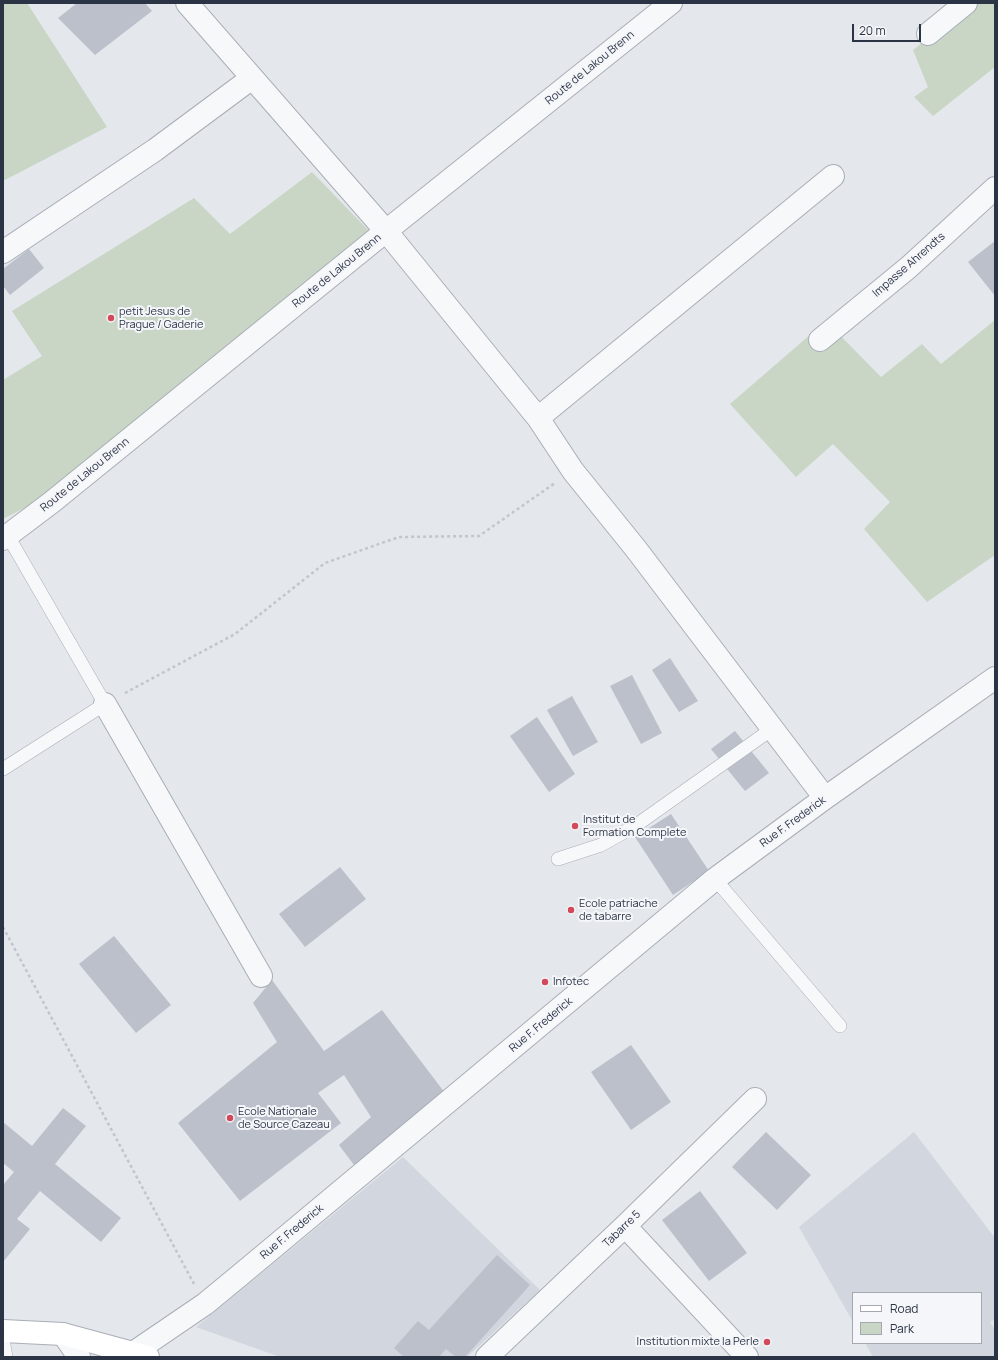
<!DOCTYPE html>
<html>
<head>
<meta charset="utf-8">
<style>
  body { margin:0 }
  #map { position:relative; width:998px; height:1360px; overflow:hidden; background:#e4e7ec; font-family:Manrope,sans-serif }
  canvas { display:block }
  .frame { position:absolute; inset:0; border:4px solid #2b3445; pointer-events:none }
  .legend { position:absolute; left:852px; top:1292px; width:130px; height:52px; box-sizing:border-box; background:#f4f6f9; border:1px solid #a4a8b1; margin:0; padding:5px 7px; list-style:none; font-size:12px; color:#2b3445 }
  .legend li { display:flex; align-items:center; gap:8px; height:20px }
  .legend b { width:20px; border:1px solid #a4a8b1 }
  .scale { position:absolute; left:852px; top:24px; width:69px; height:18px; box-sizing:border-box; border:2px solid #2b3445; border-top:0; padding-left:5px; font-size:12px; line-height:14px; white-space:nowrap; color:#2b3445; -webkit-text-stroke:3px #f4f6f9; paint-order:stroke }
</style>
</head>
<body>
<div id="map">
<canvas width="998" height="1360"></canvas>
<div class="frame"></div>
<ul class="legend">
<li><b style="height:5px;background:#fff"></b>Road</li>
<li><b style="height:11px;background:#c9d6c5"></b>Park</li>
</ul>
<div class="scale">20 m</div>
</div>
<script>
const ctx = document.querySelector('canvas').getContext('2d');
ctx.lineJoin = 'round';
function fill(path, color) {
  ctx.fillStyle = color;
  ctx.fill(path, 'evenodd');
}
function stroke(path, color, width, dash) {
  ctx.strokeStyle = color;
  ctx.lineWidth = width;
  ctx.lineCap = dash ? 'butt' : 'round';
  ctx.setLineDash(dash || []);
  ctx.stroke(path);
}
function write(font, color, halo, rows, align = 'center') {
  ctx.font = font + ' Manrope,sans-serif';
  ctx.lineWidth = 4;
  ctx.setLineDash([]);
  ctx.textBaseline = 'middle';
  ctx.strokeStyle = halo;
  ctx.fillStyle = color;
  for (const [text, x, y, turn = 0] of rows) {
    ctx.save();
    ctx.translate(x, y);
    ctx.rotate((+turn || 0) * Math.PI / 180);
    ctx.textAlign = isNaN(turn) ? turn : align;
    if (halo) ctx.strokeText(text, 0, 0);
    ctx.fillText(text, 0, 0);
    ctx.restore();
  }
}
fill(new Path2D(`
  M 914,1132 L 995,1238 L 995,1319 L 990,1322 L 995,1330 L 995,1357 L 873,1357 L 865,1343 L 981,1343 L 981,1293 L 853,1293 L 853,1322 L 799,1227 Z
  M 403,1157 L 540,1290 L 467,1357 L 280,1357 L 196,1327 Z`), '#d2d6de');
fill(new Path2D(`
  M 3,3 L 27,3 L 107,127 L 3,181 Z
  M 974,3 L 995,3 L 995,67 L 933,116 L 914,97 L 928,87 L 913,50 Z
  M 312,172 L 371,233 L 48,496 L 3,519 L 3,380 L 42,356 L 12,311 L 194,198 L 230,234 Z
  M 995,320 L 995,555 L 927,602 L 864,529 L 890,502 L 833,444 L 796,477 L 730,404 L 826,321 L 881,377 L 922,344 L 941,364 Z`), '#c9d6c5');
fill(new Path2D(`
  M 77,3 L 145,3 L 152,11 L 95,55 L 58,18 Z
  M 995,241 L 995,296 L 968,262 Z
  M 29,249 L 44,268 L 10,295 L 3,286 L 3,269 Z
  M 670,658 L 698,701 L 679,712 L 652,670 Z
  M 632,675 L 662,733 L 641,744 L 610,686 Z
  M 572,696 L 598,742 L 573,756 L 547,710 Z
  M 537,717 L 575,774 L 549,792 L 510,736 Z
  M 735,731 L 769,773 L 745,791 L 711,749 Z
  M 671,814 L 709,871 L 673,895 L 635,837 Z
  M 340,867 L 366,899 L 305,947 L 279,914 Z
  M 114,936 L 171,1005 L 136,1033 L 79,964 Z
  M 272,980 L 324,1051 L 382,1010 L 445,1093 L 354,1165 L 339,1145 L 371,1117 L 344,1075 L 318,1093 L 341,1123 L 240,1201 L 178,1123 L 277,1042 L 253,1003 Z
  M 631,1045 L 671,1102 L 631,1130 L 591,1072 Z
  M 63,1108 L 86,1126 L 55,1164 L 121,1218 L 101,1242 L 40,1191 L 17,1219 L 30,1229 L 3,1262 L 3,1185 L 14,1172 L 3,1163 L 3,1122 L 32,1146 Z
  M 766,1132 L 811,1175 L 777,1210 L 732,1167 Z
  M 700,1191 L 747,1253 L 709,1281 L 662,1220 Z
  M 497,1255 L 530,1285 L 465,1357 L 456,1357 L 446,1349 L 439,1357 L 404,1357 L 394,1348 L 418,1321 L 429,1330 Z`), '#bbc0ca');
const service = new Path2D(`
  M 3,769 L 105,704 L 8,536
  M 558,859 L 601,845 L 635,826 L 772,729
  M 715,879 L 840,1026
  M 3,1340 L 6,1357`);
const minor = new Path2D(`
  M 187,3 L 386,231 L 538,418
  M 928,34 L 966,3
  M 3,252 L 155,150 L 252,78
  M 820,340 L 909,267 L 995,188
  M 3,539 L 52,502 L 386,231 L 671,3
  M 105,704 L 261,976
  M 825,798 L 636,549 L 573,471 L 538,418 L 833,176
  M 625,1226 L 747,1357
  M 63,1334 L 79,1357
  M 133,1353 L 205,1304 L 245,1271 L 715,879 L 825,798 L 995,678
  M 487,1357 L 625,1226 L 755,1099`);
const secondary = new Path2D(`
  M 3,1331 L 63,1334 L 148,1357`);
stroke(service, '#a9aeb7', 14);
stroke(minor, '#a9aeb7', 24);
stroke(secondary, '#a9aeb7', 24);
stroke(new Path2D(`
  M 125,693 L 235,634 L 325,563 L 399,537 L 479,536 L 555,483
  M 3,927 L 194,1284`), '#c2c5cb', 2.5, [3, 3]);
stroke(service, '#f7f8fa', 13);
stroke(minor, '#f7f8fa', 22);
stroke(secondary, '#fff', 22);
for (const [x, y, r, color] of [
  [111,318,4,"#d1495b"],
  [575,826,4,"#d1495b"],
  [571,910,4,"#d1495b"],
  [545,982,4,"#d1495b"],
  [230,1118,4,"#d1495b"],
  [767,1342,4,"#d1495b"]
]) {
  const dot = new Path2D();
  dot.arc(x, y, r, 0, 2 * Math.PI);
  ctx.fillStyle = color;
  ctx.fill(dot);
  stroke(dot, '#f4f6f9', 1.5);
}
write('11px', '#2b3445', '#f4f6f9', [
  ["Route de Lakou Brenn",590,68,-39],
  ["Impasse Ahrendts",909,265,-41],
  ["Route de Lakou Brenn",337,271,-39],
  ["Route de Lakou Brenn",85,475,-39],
  ["Rue F. Frederick",793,822,-36],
  ["Rue F. Frederick",541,1025,-40],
  ["Tabarre 5",622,1229,-44],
  ["Rue F. Frederick",292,1232,-40]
]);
write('11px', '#2b3445', '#f4f6f9', [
  ["petit Jesus de",119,312],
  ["Prague / Gaderie",119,325],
  ["Institut de",583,820],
  ["Formation Complete",583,833],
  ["Ecole patriache",579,904],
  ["de tabarre",579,917],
  ["Infotec",553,982],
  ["Ecole Nationale",238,1112],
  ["de Source Cazeau",238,1125],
  ["Institution mixte la Perle",759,1342,"right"]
], 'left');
</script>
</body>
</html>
